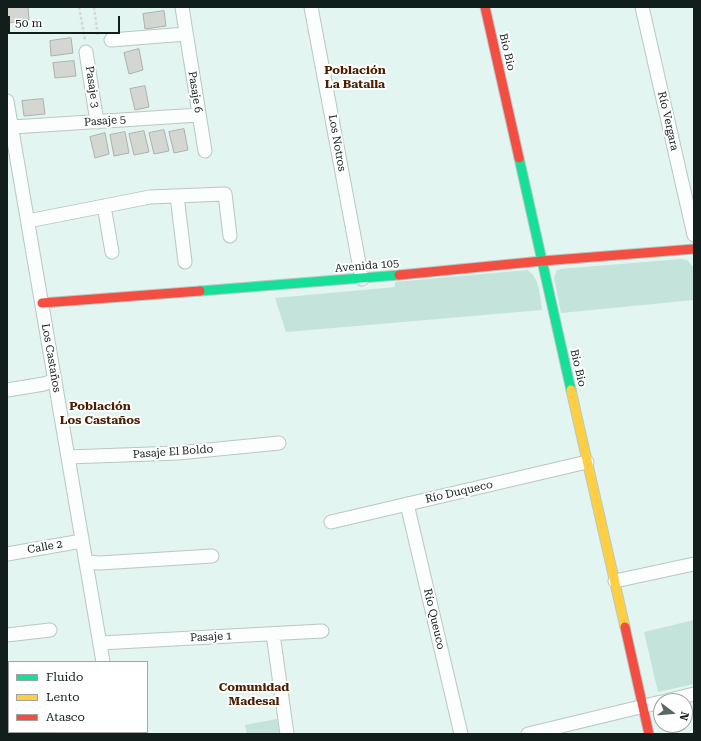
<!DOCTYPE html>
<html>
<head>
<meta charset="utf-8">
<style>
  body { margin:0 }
  #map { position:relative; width:701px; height:741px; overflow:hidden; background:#e2f5f0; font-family:"Roboto Serif",serif }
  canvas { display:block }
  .frame { position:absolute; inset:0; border:8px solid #111e1b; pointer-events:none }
  .legend { position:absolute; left:8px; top:661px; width:140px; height:72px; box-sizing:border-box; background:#fff; border:1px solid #a0a5a4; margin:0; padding:5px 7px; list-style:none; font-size:12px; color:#111e1b }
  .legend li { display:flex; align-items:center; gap:8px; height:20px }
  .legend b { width:20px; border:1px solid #a0a5a4 }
  .north { position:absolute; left:653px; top:693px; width:40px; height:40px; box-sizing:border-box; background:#fff; border:1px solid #a0a5a4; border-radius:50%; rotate:106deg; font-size:11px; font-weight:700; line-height:16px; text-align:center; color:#111e1b }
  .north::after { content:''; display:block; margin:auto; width:14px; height:18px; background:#5a6966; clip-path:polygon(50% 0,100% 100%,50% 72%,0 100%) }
  .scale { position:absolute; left:8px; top:16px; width:112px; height:18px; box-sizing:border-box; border:2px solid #111e1b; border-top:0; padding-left:5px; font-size:12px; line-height:14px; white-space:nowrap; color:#111e1b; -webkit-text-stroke:3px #fff; paint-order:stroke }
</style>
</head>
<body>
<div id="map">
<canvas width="701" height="741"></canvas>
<div class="frame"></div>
<ul class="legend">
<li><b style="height:5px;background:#16e098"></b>Fluido</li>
<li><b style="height:5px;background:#ffcf43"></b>Lento</li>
<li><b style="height:5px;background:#f24e42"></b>Atasco</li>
</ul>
<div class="north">N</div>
<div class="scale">50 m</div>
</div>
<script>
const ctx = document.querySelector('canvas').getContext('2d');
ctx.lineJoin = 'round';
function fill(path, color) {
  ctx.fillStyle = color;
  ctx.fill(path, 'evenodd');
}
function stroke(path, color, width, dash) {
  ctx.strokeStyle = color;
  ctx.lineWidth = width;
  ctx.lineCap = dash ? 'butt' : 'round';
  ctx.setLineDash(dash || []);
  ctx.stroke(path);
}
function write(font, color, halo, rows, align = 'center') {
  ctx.font = font + ' "Roboto Serif",serif';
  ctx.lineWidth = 4;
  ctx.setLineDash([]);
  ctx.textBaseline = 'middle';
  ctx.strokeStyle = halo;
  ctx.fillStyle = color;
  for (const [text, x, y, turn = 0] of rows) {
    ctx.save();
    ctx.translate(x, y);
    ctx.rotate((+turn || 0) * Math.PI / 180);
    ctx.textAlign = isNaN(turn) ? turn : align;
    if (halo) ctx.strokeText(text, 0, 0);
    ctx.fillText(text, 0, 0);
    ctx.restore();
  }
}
fill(new Path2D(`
  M 681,259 L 687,260 L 693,267 L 694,300 L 561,313 L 554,278 L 557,270 L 561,269 Z
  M 527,270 C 540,277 540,297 542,310 L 286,332 L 275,298 L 395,287 L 395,282 Z
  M 694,620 L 694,684 L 658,692 L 644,632 Z
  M 277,719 L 280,734 L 247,734 L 245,725 Z`), '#c3e3db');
const building = new Path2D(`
  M 7,7 L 28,7 L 29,20 L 8,23 Z
  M 164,11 L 166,26 L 145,29 L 143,14 Z
  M 71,38 L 73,53 L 51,56 L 50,41 Z
  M 139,49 L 143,70 L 129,74 L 124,53 Z
  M 74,61 L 76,76 L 55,78 L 53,63 Z
  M 145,86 L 149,107 L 135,110 L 130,89 Z
  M 43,99 L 45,114 L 24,116 L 22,101 Z
  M 184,129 L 188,150 L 174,153 L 169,132 Z
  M 164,130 L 169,151 L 154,154 L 149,133 Z
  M 144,131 L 149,152 L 134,155 L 129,134 Z
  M 125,132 L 129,153 L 114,156 L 110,135 Z
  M 105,133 L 109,154 L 95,158 L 90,137 Z`);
fill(building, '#d4d7d1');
stroke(building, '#acb0ab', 1);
const street = new Path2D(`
  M 182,7 L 205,151
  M 311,7 L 362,279
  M 642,7 L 694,235
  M 111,40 L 186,34
  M 86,52 L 97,122
  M 7,101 L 103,662
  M 12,127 L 199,115
  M 177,196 L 185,262
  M 104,206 L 112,252
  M 28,221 L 150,197 L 225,194 L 230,236
  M 7,390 L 44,384 L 55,380
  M 68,457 L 178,453 L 279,443
  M 407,504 L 461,734
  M 331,522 L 587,462
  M 7,554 L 82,541
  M 86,562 L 100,563 L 212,556
  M 615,581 L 694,564
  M 273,634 L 287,734
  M 7,635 L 50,630
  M 100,643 L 322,631
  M 666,701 L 694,694
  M 7,714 L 9,714
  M 115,732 L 115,734
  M 528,734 L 661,702`);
const fast = new Path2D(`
  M 519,158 L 571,390
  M 200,291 L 399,275`);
const slow = new Path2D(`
  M 571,390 L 625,627`);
const jam = new Path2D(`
  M 485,7 L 519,158
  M 399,275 L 542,261 L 694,249
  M 42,303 L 200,291
  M 625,627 L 649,734`);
stroke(street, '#b9c7c3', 15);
stroke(fast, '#b9c7c3', 11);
stroke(slow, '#b9c7c3', 11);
stroke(jam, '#b9c7c3', 11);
stroke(new Path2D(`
  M 79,7 L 85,40
  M 94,7 L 98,36`), '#d3d9d7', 2.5, [3, 2]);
stroke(street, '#fbfefd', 13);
stroke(fast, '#16e098', 9);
stroke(slow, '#ffcf43', 9);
stroke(jam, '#f24e42', 9);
write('11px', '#111e1b', '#fff', [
  ["Bio Bio",507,52,77],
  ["Pasaje 3",92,87,82],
  ["Pasaje 6",195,92,81],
  ["Pasaje 5",105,121,-4],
  ["Río Vergara",668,121,77],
  ["Los Notros",337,143,80],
  ["Avenida 105",367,266,-5],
  ["Los Castaños",51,358,80],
  ["Bio Bio",578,368,77],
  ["Pasaje El Boldo",173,452,-4],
  ["Río Duqueco",459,492,-13],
  ["Calle 2",45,547,-10],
  ["Río Queuco",434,619,77],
  ["Pasaje 1",211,637,-3]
]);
write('bold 12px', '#4b1e00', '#fff', [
  ["Población",355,70],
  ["La Batalla",355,84],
  ["Población",100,406],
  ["Los Castaños",100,420],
  ["Comunidad",254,687],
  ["Madesal",254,701]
]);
</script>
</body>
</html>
